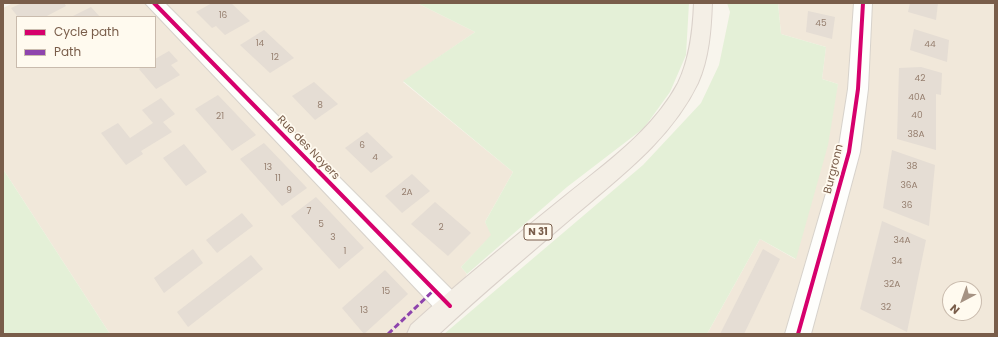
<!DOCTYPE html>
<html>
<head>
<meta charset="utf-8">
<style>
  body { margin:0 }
  #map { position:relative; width:998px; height:337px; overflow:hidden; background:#f8f5ed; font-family:Poppins,sans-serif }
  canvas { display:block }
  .frame { position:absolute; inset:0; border:4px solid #795d4a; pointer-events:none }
  .legend { position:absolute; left:16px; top:16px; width:140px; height:52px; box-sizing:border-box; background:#fffaef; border:1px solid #c9bbad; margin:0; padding:5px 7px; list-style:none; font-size:12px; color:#795d4a }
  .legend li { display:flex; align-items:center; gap:8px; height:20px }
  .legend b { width:20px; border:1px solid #c9bbad }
  .north { position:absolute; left:942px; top:281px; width:40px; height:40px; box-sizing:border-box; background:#fffaef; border:1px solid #c9bbad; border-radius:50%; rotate:221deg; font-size:11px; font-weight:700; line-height:16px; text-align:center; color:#795d4a }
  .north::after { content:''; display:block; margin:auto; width:14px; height:18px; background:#a59283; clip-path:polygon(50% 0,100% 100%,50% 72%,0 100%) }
</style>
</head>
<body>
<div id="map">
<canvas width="998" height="337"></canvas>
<div class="frame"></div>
<ul class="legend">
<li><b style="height:5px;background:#d6006c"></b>Cycle path</li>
<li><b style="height:5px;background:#8e44ad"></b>Path</li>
</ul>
<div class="north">N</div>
</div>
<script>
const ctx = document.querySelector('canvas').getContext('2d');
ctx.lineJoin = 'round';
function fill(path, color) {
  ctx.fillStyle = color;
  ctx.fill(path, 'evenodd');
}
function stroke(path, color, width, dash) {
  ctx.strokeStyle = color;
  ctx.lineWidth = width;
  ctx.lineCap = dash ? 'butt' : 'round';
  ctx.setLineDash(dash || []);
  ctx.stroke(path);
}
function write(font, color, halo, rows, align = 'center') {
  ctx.font = font + ' Poppins,sans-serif';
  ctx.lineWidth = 3.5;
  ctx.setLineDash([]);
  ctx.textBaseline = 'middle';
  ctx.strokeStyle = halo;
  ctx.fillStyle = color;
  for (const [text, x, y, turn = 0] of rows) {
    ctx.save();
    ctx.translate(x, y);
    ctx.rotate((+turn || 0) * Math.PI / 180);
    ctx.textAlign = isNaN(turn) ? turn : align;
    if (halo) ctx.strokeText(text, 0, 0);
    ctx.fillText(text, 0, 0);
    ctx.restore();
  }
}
fill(new Path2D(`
  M 13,3 L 417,3 L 475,32 L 403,82 L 513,172 L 485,222 L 492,235 L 461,267 L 467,274 L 438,334 L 110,334 L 3,169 L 3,8 ZM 17,17 L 155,17 L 155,67 L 17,67 Z
  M 778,3 L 995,3 L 995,334 L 707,334 L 760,239 L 795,259 L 838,84 L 822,79 L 826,47 L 781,34 ZM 950,289 L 974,289 L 974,313 L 950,313 Z`), '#f1e8da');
fill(new Path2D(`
  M 417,3 L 689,3 L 686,55 L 670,92 L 644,128 L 567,187 L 467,274 L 461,267 L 491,235 L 485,222 L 513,172 L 403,81 L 475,32 Z
  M 727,3 L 778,3 L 781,34 L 826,47 L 822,79 L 838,84 L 828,145 L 796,259 L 760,239 L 707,334 L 444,334 L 643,165 L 701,103 L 719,65 L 730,12 Z
  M 3,169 L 110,334 L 3,334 Z`), '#e4f0d7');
fill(new Path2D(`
  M 22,3 L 64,3 L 66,6 L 45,17 L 18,17 L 11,8 Z
  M 212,3 L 231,3 L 250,21 L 225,35 L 216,26 L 212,28 L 196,12 Z
  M 910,3 L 938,3 L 936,20 L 908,12 Z
  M 91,7 L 100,17 L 71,17 Z
  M 808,11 L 835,17 L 832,39 L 806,32 Z
  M 914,29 L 949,40 L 947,62 L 910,50 Z
  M 264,30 L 294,58 L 270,73 L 240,45 Z
  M 169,51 L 178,61 L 171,65 L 180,75 L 156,89 L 139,69 L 141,67 L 155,67 L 155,59 Z
  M 921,67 L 942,73 L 941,95 L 936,94 L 936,150 L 897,139 L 899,68 Z
  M 314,82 L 338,104 L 315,120 L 292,96 Z
  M 218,95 L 256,135 L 232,151 L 195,109 Z
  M 161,98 L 175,114 L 163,122 L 172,132 L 141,151 L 143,154 L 126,165 L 101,133 L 118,123 L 130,138 L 153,123 L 142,110 Z
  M 367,132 L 393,157 L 371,173 L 345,148 Z
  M 264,143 L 307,188 L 282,206 L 240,159 Z
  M 184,144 L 207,172 L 186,186 L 163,158 Z
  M 892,150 L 935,165 L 929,226 L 883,208 Z
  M 412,174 L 430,191 L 402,213 L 385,196 Z
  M 316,197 L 364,248 L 339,269 L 291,216 Z
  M 435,202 L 471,233 L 448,256 L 411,224 Z
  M 242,213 L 253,226 L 217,253 L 206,240 Z
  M 882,221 L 926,240 L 907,332 L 860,309 Z
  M 193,249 L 203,263 L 164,293 L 154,278 Z
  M 763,249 L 780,259 L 744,334 L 720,334 Z
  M 251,255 L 263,269 L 188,327 L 177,312 Z
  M 385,270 L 408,294 L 364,334 L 342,308 Z`), '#e5ddd4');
const minor = new Path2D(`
  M 145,3 L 165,3 L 459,297 L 463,306 L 459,315 L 450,318 L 441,315 Z
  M 854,3 L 872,3 L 868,89 L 860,152 L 811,334 L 785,334 L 838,152 L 848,89 Z`);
const major = new Path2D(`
  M 694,3 L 712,3 C 711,30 709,58 698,83 C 672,137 625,173 580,211 C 533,251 485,291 439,334 L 407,334 L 411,325 L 430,308 C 474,270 519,233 565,196 C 606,163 653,130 678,83 C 690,58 693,30 694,3 Z`);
stroke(minor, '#d7d2cb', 2);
stroke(major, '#dad1ca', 2);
fill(minor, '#fefefc');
fill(major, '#f4efe6');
stroke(new Path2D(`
  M 388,334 L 434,290`), '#8e44ad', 3, [6, 3]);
stroke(new Path2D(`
  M 154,3 L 450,306
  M 798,334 L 849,152 L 858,89 L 863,3`), '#d6006c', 4);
write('9px', '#967f6f', null, [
  ["16",223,16],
  ["45",821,24],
  ["14",260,44],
  ["44",930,45],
  ["12",275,58],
  ["42",920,79],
  ["40A",917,98],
  ["8",320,106],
  ["40",917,116],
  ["21",220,117],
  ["38A",916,135],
  ["6",362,146],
  ["4",375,158],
  ["38",912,167],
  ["13",268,168],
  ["11",278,179],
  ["36A",909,186],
  ["9",289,191],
  ["2A",407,193],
  ["36",907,206],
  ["7",309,212],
  ["5",321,225],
  ["2",441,228],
  ["3",333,238],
  ["34A",902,241],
  ["1",345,252],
  ["34",897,262],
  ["32A",892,285],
  ["15",386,292],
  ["32",886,308],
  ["13",364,311]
]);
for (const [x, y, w] of [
  [538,232,28]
]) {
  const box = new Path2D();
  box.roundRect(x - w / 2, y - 8, w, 16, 3);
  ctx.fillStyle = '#fffaef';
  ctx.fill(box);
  stroke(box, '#795d4a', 1);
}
write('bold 10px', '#795d4a', null, [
  ["N 31",538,232]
]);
write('11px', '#795d4a', '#fffaef', [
  ["Rue des Noyers",308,148,46],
  ["Burgronn",834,169,-76]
]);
</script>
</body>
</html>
